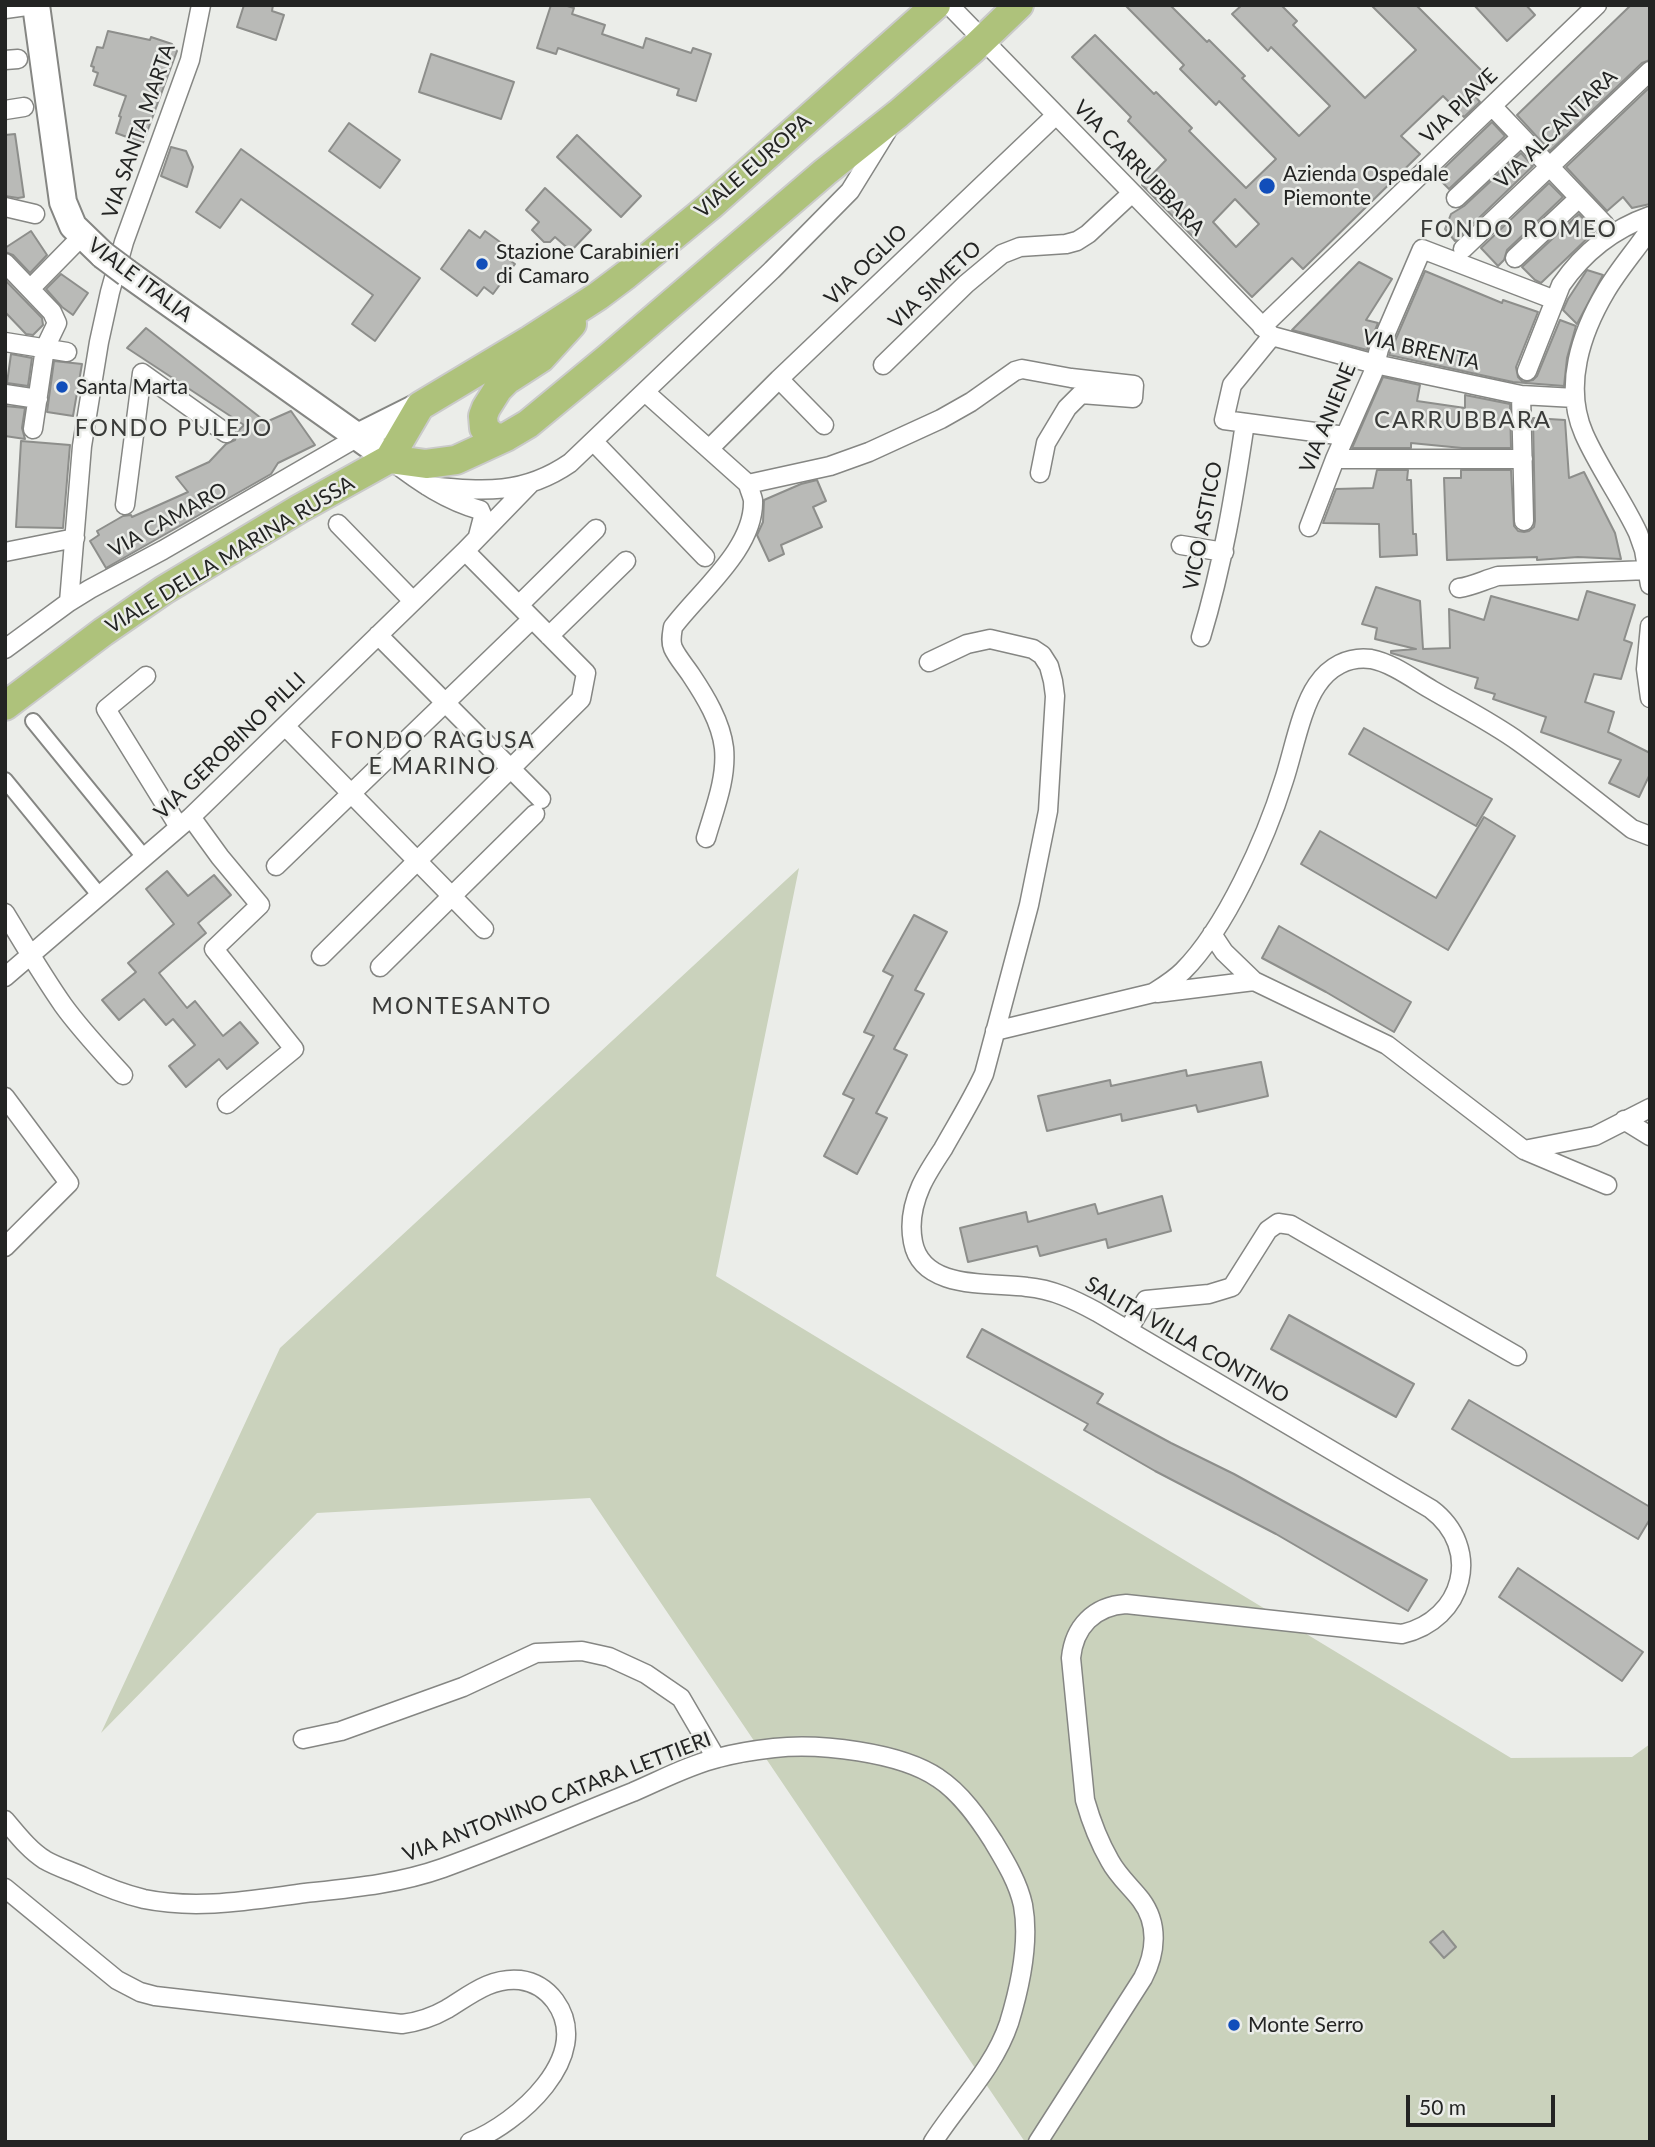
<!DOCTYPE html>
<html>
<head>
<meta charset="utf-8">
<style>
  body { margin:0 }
  #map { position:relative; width:1655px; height:2147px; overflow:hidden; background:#ebede9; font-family:Lato,sans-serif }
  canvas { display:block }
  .frame { position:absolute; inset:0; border:7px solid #232423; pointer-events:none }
  .scale { position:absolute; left:1406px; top:2095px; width:149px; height:32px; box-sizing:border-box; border:4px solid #232423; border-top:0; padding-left:9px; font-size:21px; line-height:24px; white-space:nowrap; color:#232423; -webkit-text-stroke:5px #ebede9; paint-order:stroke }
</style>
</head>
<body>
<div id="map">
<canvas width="1655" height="2147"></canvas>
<div class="frame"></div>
<div class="scale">50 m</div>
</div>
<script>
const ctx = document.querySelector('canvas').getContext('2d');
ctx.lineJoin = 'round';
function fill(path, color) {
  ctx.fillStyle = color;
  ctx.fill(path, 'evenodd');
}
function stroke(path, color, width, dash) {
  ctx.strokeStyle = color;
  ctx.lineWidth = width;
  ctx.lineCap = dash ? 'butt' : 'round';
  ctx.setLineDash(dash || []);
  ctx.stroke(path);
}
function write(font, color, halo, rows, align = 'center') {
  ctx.font = font + ' Lato,sans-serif';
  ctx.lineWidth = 5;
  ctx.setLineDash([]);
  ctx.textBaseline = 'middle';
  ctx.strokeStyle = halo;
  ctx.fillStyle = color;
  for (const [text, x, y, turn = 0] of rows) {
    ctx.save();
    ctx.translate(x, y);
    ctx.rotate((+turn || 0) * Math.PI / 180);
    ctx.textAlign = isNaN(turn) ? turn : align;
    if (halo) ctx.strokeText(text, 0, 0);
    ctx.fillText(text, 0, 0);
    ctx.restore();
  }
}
fill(new Path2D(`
  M 799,868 L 716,1276 L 1511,1758 L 1632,1757 L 1650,1744 L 1650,2142 L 1025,2142 L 590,1498 L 317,1513 L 101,1733 L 280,1348 Z`), '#cad2bc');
const building = new Path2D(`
  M 244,5 L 273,5 L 272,11 L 284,15 L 276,40 L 237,27 Z
  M 551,5 L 564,5 L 574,8 L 572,14 L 605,25 L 602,34 L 643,48 L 646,38 L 691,53 L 693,48 L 711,54 L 696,101 L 677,95 L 679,89 L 558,48 L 556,54 L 537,48 Z
  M 1125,5 L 1170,5 L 1207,42 L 1209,40 L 1245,76 L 1242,78 L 1299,136 L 1330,106 L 1271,47 L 1268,51 L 1232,14 L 1242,5 L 1281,5 L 1297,21 L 1293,25 L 1365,98 L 1416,50 L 1371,5 L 1416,5 L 1491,80 L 1475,96 L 1480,102 L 1464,117 L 1443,96 L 1401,136 L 1420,154 L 1303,269 L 1292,258 L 1252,297 L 1142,185 L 1166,160 L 1128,121 L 1131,117 L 1072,57 L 1095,35 L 1154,94 L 1156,92 L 1192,128 L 1189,131 L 1246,188 L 1276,159 L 1219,101 L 1216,105 L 1180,69 L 1184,65 ZM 1235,199 L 1259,224 L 1236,247 L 1213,222 Z
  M 1474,5 L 1526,5 L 1535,15 L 1507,41 Z
  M 1631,5 L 1650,5 L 1650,60 L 1642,63 L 1550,151 L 1517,115 Z
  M 108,31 L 150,40 L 151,37 L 172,44 L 177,51 L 143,143 L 116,133 L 121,117 L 119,116 L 126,96 L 94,85 L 98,73 L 93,71 L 94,67 L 91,66 L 97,47 L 103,48 Z
  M 431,54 L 514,82 L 501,119 L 419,92 Z
  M 1650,87 L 1650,204 L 1632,208 L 1623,197 L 1607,211 L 1566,167 Z
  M 1492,122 L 1505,136 L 1449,189 L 1436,176 Z
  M 349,123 L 400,160 L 380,188 L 329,151 Z
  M 15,134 L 24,197 L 18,198 L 5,196 L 5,135 Z
  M 577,135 L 641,196 L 621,217 L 557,157 Z
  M 171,147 L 186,151 L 193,167 L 187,187 L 161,176 Z
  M 241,149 L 420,278 L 375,341 L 352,324 L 373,295 L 241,199 L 220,228 L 196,212 Z
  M 1521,153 L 1533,166 L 1455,241 L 1445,229 L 1451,214 L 1464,206 Z
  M 1549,183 L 1563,197 L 1507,250 L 1504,260 L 1498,266 L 1481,248 Z
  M 545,188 L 591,230 L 571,251 L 555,237 L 550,242 L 544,242 L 532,230 L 539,222 L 526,210 Z
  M 1579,214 L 1595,231 L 1541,283 L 1535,280 L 1522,267 Z
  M 469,230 L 480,238 L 485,231 L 511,250 L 505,257 L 515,264 L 493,294 L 484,287 L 477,296 L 441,269 Z
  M 31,231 L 47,255 L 30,273 L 13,255 L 5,252 L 5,248 Z
  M 1359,262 L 1392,279 L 1366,320 L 1378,323 L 1367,350 L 1292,330 Z
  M 1587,270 L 1603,275 L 1577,324 L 1563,310 L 1568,299 Z
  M 1425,271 L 1502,303 L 1503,300 L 1538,312 L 1516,367 L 1518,377 L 1523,382 L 1533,380 L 1537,376 L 1560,320 L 1576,326 L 1567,358 L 1564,386 L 1513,382 L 1389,355 Z
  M 61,274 L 88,293 L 73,315 L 62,307 L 46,289 Z
  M 5,280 L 42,318 L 43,325 L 33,335 L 26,334 L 5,312 Z
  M 146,328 L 266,422 L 291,411 L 315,445 L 278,463 L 271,474 L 106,568 L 90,541 L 99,535 L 97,531 L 123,516 L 131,515 L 132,517 L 188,492 L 176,477 L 209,462 L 226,444 L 235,440 L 237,432 L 244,425 L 127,348 Z
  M 11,354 L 32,358 L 28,386 L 7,383 Z
  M 54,361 L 82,364 L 73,416 L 47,412 Z
  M 1383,377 L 1420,385 L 1417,401 L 1465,408 L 1465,395 L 1510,404 L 1511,448 L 1462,448 L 1411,443 L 1411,448 L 1352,448 Z
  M 5,406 L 25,408 L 22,428 L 25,439 L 5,436 Z
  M 1533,418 L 1565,420 L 1569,478 L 1584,472 L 1615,533 L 1621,559 L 1578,557 L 1537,560 L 1537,557 L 1447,560 L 1444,478 L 1461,478 L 1461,470 L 1511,470 L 1514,526 L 1518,531 L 1524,532 L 1529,531 L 1534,527 L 1535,521 Z
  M 21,441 L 70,445 L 63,528 L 16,527 Z
  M 1377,470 L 1408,470 L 1407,480 L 1411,480 L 1413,534 L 1416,534 L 1417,555 L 1380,557 L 1379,524 L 1323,523 L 1336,489 L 1373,488 Z
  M 817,480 L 826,501 L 813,507 L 822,527 L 781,545 L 784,554 L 769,561 L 757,535 L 763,522 L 764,500 L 801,484 Z
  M 1376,587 L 1420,601 L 1423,649 L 1450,648 L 1449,609 L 1484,620 L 1491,596 L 1578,620 L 1587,591 L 1635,605 L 1624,640 L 1632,643 L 1621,679 L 1594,674 L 1585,702 L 1614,712 L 1608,732 L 1650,753 L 1650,774 L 1639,797 L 1609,783 L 1621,760 L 1541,732 L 1546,717 L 1493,699 L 1495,694 L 1475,688 L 1478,678 L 1391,653 L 1391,651 L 1416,649 L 1375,639 L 1377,628 L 1362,624 Z
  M 1364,728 L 1492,799 L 1476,826 L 1349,754 Z
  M 1484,817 L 1515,836 L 1448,950 L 1301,864 L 1320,831 L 1436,898 Z
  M 167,871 L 188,896 L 214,875 L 231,895 L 198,923 L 206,933 L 159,973 L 187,1008 L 195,1001 L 223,1036 L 240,1022 L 258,1043 L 227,1069 L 219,1059 L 186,1087 L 169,1066 L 195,1045 L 173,1019 L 166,1025 L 144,999 L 119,1020 L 102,1000 L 136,972 L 128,963 L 174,924 L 146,889 Z
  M 914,915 L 947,932 L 915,990 L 924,994 L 894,1049 L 907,1055 L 876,1113 L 887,1118 L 857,1174 L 824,1156 L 854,1099 L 843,1094 L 874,1036 L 864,1032 L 893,976 L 883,971 Z
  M 1279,926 L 1411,1002 L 1394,1032 L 1326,992 L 1262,958 Z
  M 1261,1062 L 1268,1096 L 1198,1112 L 1196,1105 L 1122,1121 L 1121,1114 L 1047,1131 L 1038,1096 L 1110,1080 L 1111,1086 L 1186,1070 L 1187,1076 Z
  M 1162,1196 L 1171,1231 L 1108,1248 L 1106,1239 L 1040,1256 L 1037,1246 L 968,1262 L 960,1228 L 1026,1212 L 1028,1222 L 1095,1204 L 1098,1214 Z
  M 1289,1315 L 1414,1384 L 1396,1417 L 1271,1349 Z
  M 982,1329 L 1103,1394 L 1097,1403 L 1171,1443 L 1234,1474 L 1427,1580 L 1408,1611 L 1276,1534 L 1155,1471 L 1084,1430 L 1088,1424 L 967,1357 Z
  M 1469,1400 L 1650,1507 L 1650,1519 L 1638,1539 L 1452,1429 Z
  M 1518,1568 L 1643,1652 L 1622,1681 L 1499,1597 Z
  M 1443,1931 L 1456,1947 L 1444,1958 L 1430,1942 Z`);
fill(building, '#b9bab7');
stroke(building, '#8d8e8b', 2);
const pedestrian = new Path2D(`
  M 33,721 L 144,857
  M 5,780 L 100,896`);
const minor = new Path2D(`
  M 949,5 L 1272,336 L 1375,364 L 1521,395 L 1575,398
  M 5,9 L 34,5
  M 5,60 L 18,59
  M 1492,106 L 1605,225
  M 5,110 L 24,107
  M 1456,198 L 1521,137
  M 5,207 L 35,214
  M 1650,229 C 1636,250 1619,269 1606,291 C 1581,333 1563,386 1584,434 C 1599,468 1622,499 1638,533 L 1644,550 L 1650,585
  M 1463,249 L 1650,71
  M 1515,258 L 1579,198
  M 5,263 L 52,312 L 57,323 L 45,348 L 33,429
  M 30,289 L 82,236
  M 1262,327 L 1597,5
  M 1272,336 L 1232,385 L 1224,420 L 1345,436
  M 5,342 L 67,352
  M 883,365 L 966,284 L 1002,254 L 1020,247 L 1066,244 L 1077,241 L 1088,234 L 1132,193
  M 1527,371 L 1561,285 C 1583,253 1613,229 1650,216
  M 779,379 L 824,425
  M 645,392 L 748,484 C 749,489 752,495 753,500 C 755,548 700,591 673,627 C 672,634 670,641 673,648 C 677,657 685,666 691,675 C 705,696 721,722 724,748 C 727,779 714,810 706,838
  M 5,394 L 38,399
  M 1521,395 L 1524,521
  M 593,441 L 705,557
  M 709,449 L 779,379 L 1056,115
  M 1335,459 L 1523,459
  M 392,461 C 419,482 447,501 480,510 L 483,517 L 478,536
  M 748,484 L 830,466 L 869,452 L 941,419 L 971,402 L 1015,371 L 1022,369 L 1071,378 L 1134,385 L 1133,398 L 1081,394 L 1067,408 L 1046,443 L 1040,473
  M 427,486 C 481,491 522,496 570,463 L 772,270 L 850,191 L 887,131
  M 125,505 L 142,373 L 226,433
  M 338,524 L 413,601
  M 1309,527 L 1335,459 L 1373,373 L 1379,349 L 1422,249 L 1555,300
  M 1181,545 L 1224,552
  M 5,552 L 75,538
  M 1459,588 C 1473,586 1484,580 1498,576 L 1648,570
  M 69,602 L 82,446 L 99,342 L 110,292 L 124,242 L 190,60 L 201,5
  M 519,605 L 596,529
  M 1650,626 L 1646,669 L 1650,698
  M 378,635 L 541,799
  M 549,636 L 626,561
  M 1201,637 C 1223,564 1234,497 1245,423
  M 5,649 L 69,602 L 90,589 L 163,550 L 358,437
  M 929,662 L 967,644 L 990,639 L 1033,649 L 1042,655 L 1049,666 L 1053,681 L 1055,696 L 1048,811 L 1029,905 L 984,1074 C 972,1100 957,1124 943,1149 C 935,1161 927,1173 921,1186 C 913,1204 909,1222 913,1242 C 922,1291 991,1282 1027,1287 C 1052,1289 1075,1300 1097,1312 L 1431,1509 C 1483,1548 1464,1620 1402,1634 L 1126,1604 C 1094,1606 1074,1627 1071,1658 L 1085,1800 C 1091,1821 1099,1842 1110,1861 C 1118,1876 1131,1887 1141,1900 C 1159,1924 1156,1953 1143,1978 L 1038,2142
  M 146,676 L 106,709 L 179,827
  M 285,726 L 484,929
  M 191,817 L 220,857 L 260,905 L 214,949 L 294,1049 L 227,1104
  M 276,866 L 532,619
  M 5,913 C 24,944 42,975 63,1005 C 81,1030 103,1053 123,1075
  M 1212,934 L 1224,952 L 1254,981 L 1387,1045 L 1524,1150 L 1595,1136 L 1650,1108
  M 321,956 L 581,699 L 586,673 L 465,551
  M 380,967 L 535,814
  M 5,977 L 191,817 L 465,551 L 530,484
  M 1157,993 L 1254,981
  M 995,1031 L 1153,993 C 1164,986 1174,980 1183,971 C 1226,928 1266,838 1284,780 C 1293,753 1301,708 1317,685 C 1329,667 1348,656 1371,659 C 1392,663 1413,679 1432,690 C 1461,707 1491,722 1519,742 C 1557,769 1595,800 1632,829 L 1650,836
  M 5,1097 L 69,1183 L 5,1247
  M 1624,1120 L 1650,1136
  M 1524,1150 L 1607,1185
  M 1128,1330 L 1146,1300 L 1209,1294 L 1232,1287 L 1268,1230 L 1278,1223 L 1291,1225 L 1517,1356
  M 303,1739 L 341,1731 L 463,1687 L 536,1653 L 582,1651 L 609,1657 L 646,1674 L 681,1698 L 716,1758
  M 5,1820 C 17,1834 29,1850 45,1860 C 57,1867 71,1871 84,1877 C 103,1886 123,1894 144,1899 C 198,1910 251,1900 305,1893 C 352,1888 398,1884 443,1868 C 507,1845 570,1817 633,1792 C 661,1780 689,1765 718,1758 C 736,1753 756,1750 774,1748 C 819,1743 900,1752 938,1778 C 961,1793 979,1819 993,1841 C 1005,1861 1018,1882 1023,1905 C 1030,1943 1020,1987 1009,2023 C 994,2068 958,2103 933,2142
  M 5,1888 L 117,1980 L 140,1992 L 155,1996 L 402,2024 C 418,2022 433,2017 447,2009 C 470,1995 491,1977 520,1980 C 535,1982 546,1989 555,2001 C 595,2056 517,2124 470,2142`);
const secondary = new Path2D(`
  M 36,5 L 63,202 L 73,226 L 103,255
  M 127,273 L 389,459
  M 358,437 L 420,406`);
const primary = new Path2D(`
  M 506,437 L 495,438 L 484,428 L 483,416 L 486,408 L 498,389 L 507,380 L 541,358 L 572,324
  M 389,459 L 426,464 L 456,460 L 506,437 L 528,424 L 608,358 L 825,172 L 898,114 L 972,50 L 1019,5
  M 5,706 L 103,632 L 164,590 L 299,509 L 389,459 L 420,406 L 530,340 L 598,296 L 626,275 L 710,206 L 936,5`);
stroke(pedestrian, '#858683', 18);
stroke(minor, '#858683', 21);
stroke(secondary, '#858683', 30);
stroke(primary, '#cacaca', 32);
stroke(pedestrian, '#fff', 14);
stroke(minor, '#fff', 18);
stroke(secondary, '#fff', 26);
stroke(primary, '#aec27b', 28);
const secondaryBridge = new Path2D(`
  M 103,255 L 127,273`);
stroke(secondaryBridge, '#858683', 30, []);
stroke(secondaryBridge, '#fff', 26);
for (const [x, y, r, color] of [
  [1267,186,9,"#114eba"],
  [482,264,7,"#114eba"],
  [62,387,7,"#114eba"],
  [1234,2025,7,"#114eba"]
]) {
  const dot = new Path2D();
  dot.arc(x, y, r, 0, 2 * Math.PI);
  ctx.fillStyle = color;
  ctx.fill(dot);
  stroke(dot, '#ebede9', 2.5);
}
write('21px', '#232423', '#ebede9', [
  ["VIA PIAVE",1459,106,-44],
  ["VIA ALCANTARA",1556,129,-44],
  ["VIA SANTA MARTA",139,131,-71],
  ["VIALE EUROPA",753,166,-41],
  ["VIA CARRUBBARA",1139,168,46],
  ["VIA OGLIO",866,265,-44],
  ["VIALE ITALIA",140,280,37],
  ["VIA SIMETO",935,285,-43],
  ["VIA BRENTA",1421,350,13],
  ["VIA ANIENE",1328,418,-68],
  ["VIA CAMARO",168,520,-29],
  ["VICO ASTICO",1203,526,-79],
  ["VIALE DELLA MARINA RUSSA",230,555,-31],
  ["VIA GEROBINO PILLI",230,746,-44],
  ["SALITA VILLA CONTINO",1187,1340,30],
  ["VIA ANTONINO CATARA LETTIERI",557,1797,-21]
]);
write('21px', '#232423', '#ebede9', [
  ["Azienda Ospedale",1283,174],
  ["Piemonte",1283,198],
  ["Stazione Carabinieri",496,252],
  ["di Camaro",496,276],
  ["Santa Marta",76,387],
  ["Monte Serro",1248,2025]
], 'left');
ctx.letterSpacing = '2px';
write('23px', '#3a3b39', '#ebede9', [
  ["FONDO ROMEO",1519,230],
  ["FONDO PULEJO",174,429],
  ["FONDO RAGUSA",433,741],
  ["E MARINO",433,767],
  ["MONTESANTO",462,1007]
]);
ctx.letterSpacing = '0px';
ctx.letterSpacing = '2px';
write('24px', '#3a3b39', '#ebede9', [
  ["CARRUBBARA",1463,420]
]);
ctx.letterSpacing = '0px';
</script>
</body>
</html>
